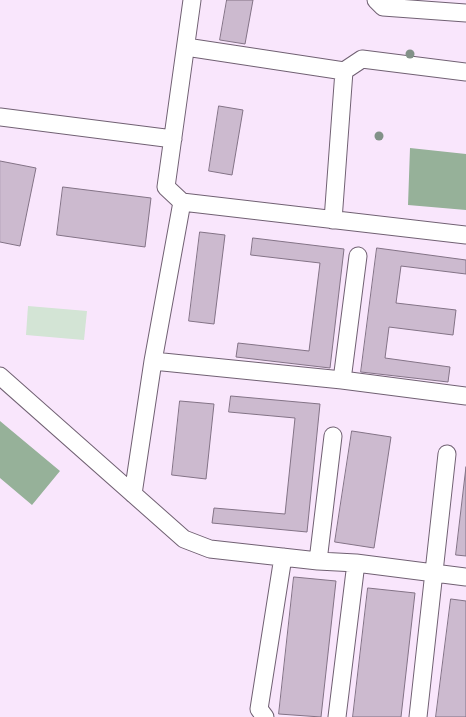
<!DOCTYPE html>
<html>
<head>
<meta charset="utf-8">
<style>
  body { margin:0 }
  canvas { display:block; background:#f9e6fc }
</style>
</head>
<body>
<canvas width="466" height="717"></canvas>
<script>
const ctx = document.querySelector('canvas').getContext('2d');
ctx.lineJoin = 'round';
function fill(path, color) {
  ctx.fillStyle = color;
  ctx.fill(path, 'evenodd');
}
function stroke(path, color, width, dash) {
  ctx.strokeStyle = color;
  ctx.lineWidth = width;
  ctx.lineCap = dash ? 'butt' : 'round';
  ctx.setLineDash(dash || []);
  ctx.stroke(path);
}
fill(new Path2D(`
  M 28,306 L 87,311 L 84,340 L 26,335 Z`), '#d3e4d5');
fill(new Path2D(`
  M 410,148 L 466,154 L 466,210 L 408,205 Z
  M 0,421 L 60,471 L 32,505 L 0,478 Z`), '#96b199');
const building = new Path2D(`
  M 227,0 L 253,0 L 245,44 L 220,40 Z
  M 219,106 L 243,110 L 232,175 L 209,171 Z
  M 0,161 L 36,168 L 20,246 L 0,242 Z
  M 63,187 L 151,198 L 145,247 L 57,235 Z
  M 200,232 L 225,235 L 214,324 L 189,321 Z
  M 253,238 L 344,249 L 330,368 L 236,357 L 238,343 L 309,351 L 320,263 L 251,255 Z
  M 377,248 L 466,260 L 466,274 L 401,266 L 396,303 L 456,310 L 453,335 L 389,327 L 385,358 L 450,367 L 448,382 L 361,372 Z
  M 231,396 L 320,404 L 307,532 L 212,523 L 214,508 L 285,514 L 295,418 L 229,412 Z
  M 180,401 L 214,404 L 206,479 L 172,475 Z
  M 352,431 L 391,437 L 374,548 L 335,542 Z
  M 466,467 L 466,556 L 456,555 Z
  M 294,577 L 336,581 L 321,717 L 279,714 Z
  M 368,588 L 415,593 L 401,717 L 353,717 Z
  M 451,599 L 466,601 L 466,717 L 436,717 Z`);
fill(building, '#ccbacf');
stroke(building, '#837386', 1);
const minor = new Path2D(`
  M 376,0 L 383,7 L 466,13
  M 186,47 L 344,71 L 333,220
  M 344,71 L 362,59 L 466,72
  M 0,117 L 173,139
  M 182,202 L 466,235
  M 153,361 L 342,380 L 466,396
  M 0,376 L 184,539 L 210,549 L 318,561 L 356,563 L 466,577
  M 342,380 L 358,256
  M 133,494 L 153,361 L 182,202 L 166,187 L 192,0
  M 318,561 L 333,436
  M 265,717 L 259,709 L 283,557
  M 337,717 L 356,563
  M 418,717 L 447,454`);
stroke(minor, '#716173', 19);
stroke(minor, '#fff', 17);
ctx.fillStyle = '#829188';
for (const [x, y] of [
  [410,54],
  [379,136]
]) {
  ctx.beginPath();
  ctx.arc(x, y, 4.5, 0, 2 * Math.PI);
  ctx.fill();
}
</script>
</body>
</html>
